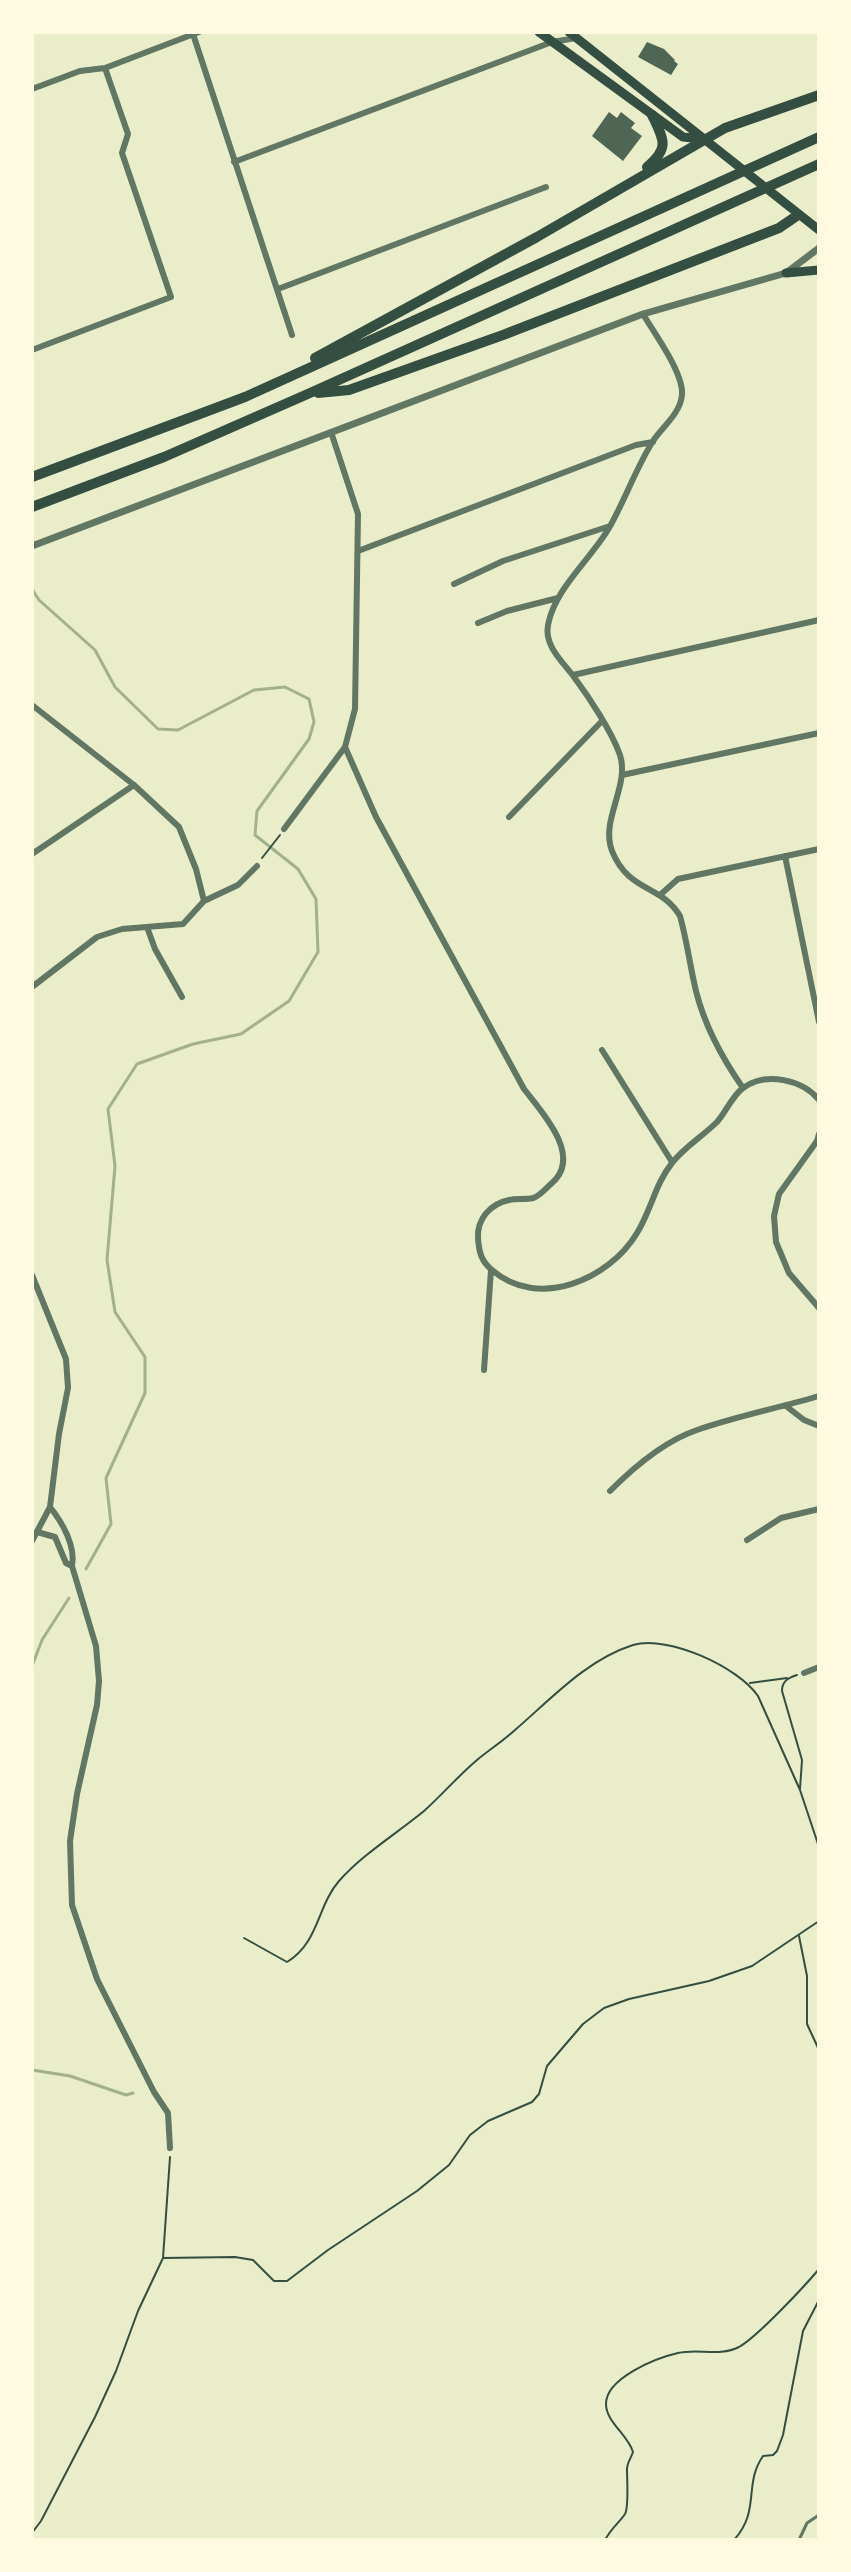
<!DOCTYPE html>
<html>
<head>
<meta charset="utf-8">
<style>
  body { margin:0 }
  #map { position:relative; width:851px; height:2572px; overflow:hidden; background:#e9edc9; font-family:"Source Sans 3",sans-serif }
  canvas { display:block }
  .frame { position:absolute; inset:0; border:34px solid #fefae0; pointer-events:none }
</style>
</head>
<body>
<div id="map">
<canvas width="851" height="2572"></canvas>
<div class="frame"></div>
</div>
<script>
const ctx = document.querySelector('canvas').getContext('2d');
ctx.lineJoin = 'round';
function stroke(path, color, width, dash) {
  ctx.strokeStyle = color;
  ctx.lineWidth = width;
  ctx.lineCap = dash ? 'butt' : 'round';
  ctx.setLineDash(dash || []);
  ctx.stroke(path);
}
function fill(path, color) {
  ctx.fillStyle = color;
  ctx.fill(path, 'evenodd');
}
stroke(new Path2D(`
  M 32,589 L 39,600 L 95,650 L 115,687 L 158,729 L 178,730 L 254,690 L 285,687 L 309,699 L 314,722 L 309,739 L 257,811 L 255,835 L 298,869 L 316,899 L 318,952 L 289,1001 L 241,1034 L 193,1044 L 137,1064 L 108,1109 L 115,1166 L 107,1260 L 115,1312 L 145,1357 L 145,1393 L 106,1478 L 111,1524 L 86,1569
  M 32,1666 L 42,1640 L 69,1598
  M 32,2070 L 70,2076 L 126,2095 L 133,2093`), '#a3b18a', 3);
fill(new Path2D(`
  M 647,42 L 664,49 L 675,60 L 674,61 L 678,64 L 671,75 L 638,57 Z
  M 609,112 L 617,118 L 621,112 L 635,123 L 631,128 L 642,136 L 623,161 L 592,136 Z`), '#4f6655');
stroke(new Path2D(`
  M 262,858 L 280,835
  M 797,1675 C 788,1678 782,1681 782,1691 L 802,1760 L 800,1789
  M 750,1683 L 787,1678
  M 799,1936 L 807,1976 L 807,2024 L 819,2050
  M 244,1938 L 287,1962 C 319,1943 317,1906 339,1881 C 363,1854 396,1834 424,1811 C 442,1795 458,1776 477,1760 C 489,1750 503,1741 515,1730 C 551,1699 586,1660 633,1645 C 669,1635 738,1667 758,1696 L 800,1790 L 819,1847
  M 163,2258 L 235,2257 L 253,2260 L 274,2281 L 287,2281 L 328,2250 L 417,2191 L 449,2165 L 470,2135 L 488,2121 L 532,2102 L 539,2094 L 547,2066 L 583,2024 L 604,2008 L 629,1999 L 709,1981 L 752,1966 L 819,1921
  M 32,2533 L 41,2521 L 95,2417 L 116,2371 L 138,2311 L 163,2258 L 170,2157
  M 605,2540 C 612,2527 619,2523 625,2514 C 629,2507 627,2480 627,2469 C 627,2463 631,2458 633,2452 C 628,2435 606,2422 606,2404 C 606,2378 656,2358 678,2353 C 698,2348 719,2357 739,2347 C 757,2337 804,2287 819,2269
  M 734,2540 C 761,2510 743,2485 763,2456 L 773,2455 L 777,2451 L 783,2435 L 803,2331 L 819,2300`), '#344e41', 2);
stroke(new Path2D(`
  M 799,2540 L 807,2523 L 819,2515`), '#617663', 3);
stroke(new Path2D(`
  M 193,34 L 292,335
  M 32,89 L 80,71 L 105,68 L 199,32
  M 234,162 L 552,42 L 576,38
  M 278,289 L 546,187
  M 643,314 C 654,333 684,373 682,395 C 680,414 663,426 653,441 C 636,468 625,500 609,528 C 591,559 555,588 548,625 C 544,646 563,662 574,677 C 589,697 612,732 620,755 C 630,786 600,820 612,851 C 629,893 661,884 680,916 C 687,941 690,966 696,991 C 705,1027 722,1058 743,1088
  M 32,350 L 171,297 L 122,153 L 128,134 L 105,68
  M 358,551 L 636,445 L 653,442
  M 454,584 L 503,561 L 610,526
  M 478,623 L 507,611 L 558,598
  M 573,675 L 819,620
  M 32,705 L 134,785 L 179,827 L 196,869 L 204,901
  M 345,747 L 376,817 L 524,1089 C 542,1112 583,1156 552,1183 C 546,1188 540,1196 533,1198 C 525,1200 516,1198 509,1200 C 490,1204 477,1219 478,1238 C 479,1252 481,1261 492,1270 C 538,1310 609,1280 637,1233 C 651,1211 655,1184 672,1163 C 684,1147 703,1136 717,1122 C 726,1112 732,1096 743,1088 C 766,1071 803,1080 819,1100
  M 622,775 L 819,733
  M 509,817 L 602,721
  M 284,829 L 345,747 L 355,709 L 358,514 L 331,432
  M 32,854 L 134,785
  M 785,856 L 819,1022
  M 660,895 L 678,879 L 819,849
  M 147,927 L 155,949 L 182,997
  M 32,987 L 97,937 L 122,929 L 183,924 L 204,901 L 238,885 L 257,866
  M 602,1050 L 672,1162
  M 819,1134 L 817,1141 L 779,1194 L 774,1216 L 776,1242 L 789,1273 L 819,1308
  M 32,1275 L 66,1359 L 68,1388 L 59,1434 L 50,1507 L 32,1541
  M 484,1370 L 491,1270
  M 786,1406 L 804,1420 L 819,1426
  M 610,1491 C 634,1467 664,1441 697,1430 C 737,1416 779,1408 819,1396
  M 50,1507 C 62,1522 76,1546 72,1566 L 96,1646 L 99,1681 L 97,1705 L 77,1794 L 70,1841 L 72,1905 L 97,1979 L 154,2092 L 168,2113 L 170,2148
  M 37,1532 L 55,1537 L 66,1563 L 72,1566
  M 747,1540 L 781,1518 L 819,1509
  M 804,1673 L 819,1667`), '#617663', 6);
stroke(new Path2D(`
  M 32,546 L 643,314 L 786,273 L 819,248`), '#617663', 7);
stroke(new Path2D(`
  M 539,32 L 683,137 L 701,139
  M 569,32 L 819,230
  M 786,273 L 819,270`), '#344e41', 9);
stroke(new Path2D(`
  M 647,167 C 670,148 664,140 652,115
  M 315,358 L 537,237 L 725,128 L 819,95
  M 318,393 L 349,390 L 503,335 L 779,228 L 798,215
  M 32,477 L 245,397 L 819,137
  M 32,507 L 164,457 L 310,393 L 819,164`), '#344e41', 10);
</script>
</body>
</html>
